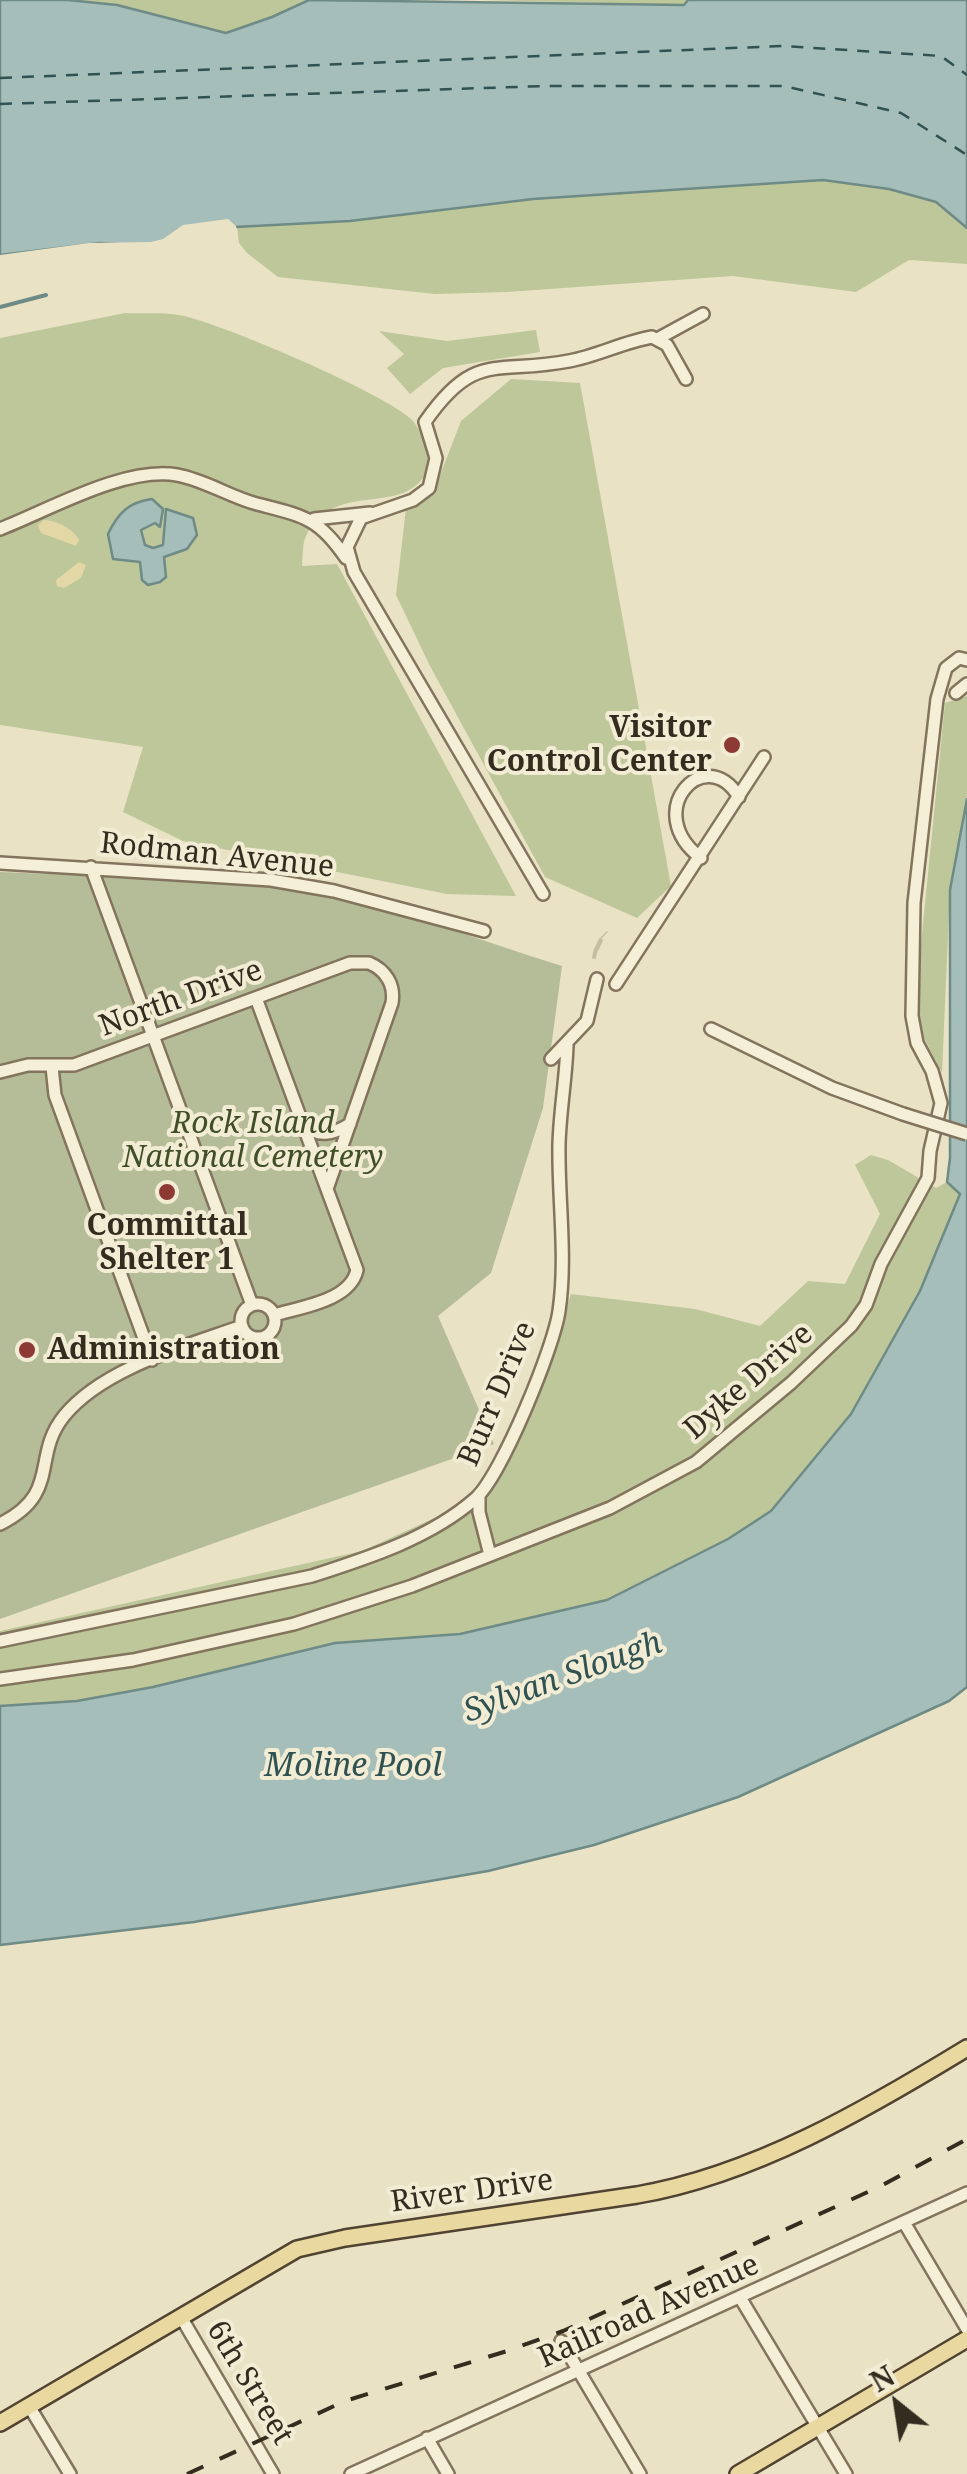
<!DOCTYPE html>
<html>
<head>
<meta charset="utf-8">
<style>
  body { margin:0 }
  #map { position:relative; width:967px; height:2474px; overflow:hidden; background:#eae2c5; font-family:"Noto Serif",serif }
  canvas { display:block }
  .north { position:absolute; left:847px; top:2354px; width:100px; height:100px; -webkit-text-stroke:8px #f2ecd4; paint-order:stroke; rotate:330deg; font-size:28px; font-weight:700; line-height:40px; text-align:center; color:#342c1f }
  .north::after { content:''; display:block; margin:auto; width:35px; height:45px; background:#342c1f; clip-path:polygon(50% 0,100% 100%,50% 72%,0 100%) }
</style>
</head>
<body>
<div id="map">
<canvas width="967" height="2474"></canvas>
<div class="north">N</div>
</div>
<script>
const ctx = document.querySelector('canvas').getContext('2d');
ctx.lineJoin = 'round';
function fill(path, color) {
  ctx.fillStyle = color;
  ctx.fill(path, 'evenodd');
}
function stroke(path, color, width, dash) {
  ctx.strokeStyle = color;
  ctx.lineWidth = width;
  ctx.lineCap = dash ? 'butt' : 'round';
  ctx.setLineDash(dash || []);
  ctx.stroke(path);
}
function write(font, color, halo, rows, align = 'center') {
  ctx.font = font + ' "Noto Serif",serif';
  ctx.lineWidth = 8;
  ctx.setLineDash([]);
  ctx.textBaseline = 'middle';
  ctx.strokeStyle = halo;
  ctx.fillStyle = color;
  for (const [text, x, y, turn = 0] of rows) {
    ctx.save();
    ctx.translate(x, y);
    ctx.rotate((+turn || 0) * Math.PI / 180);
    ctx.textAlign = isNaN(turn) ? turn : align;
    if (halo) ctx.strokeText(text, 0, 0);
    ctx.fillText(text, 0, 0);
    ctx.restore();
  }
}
fill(new Path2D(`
  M 68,0 L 309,0 L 272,17 L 226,33 L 117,5 Z
  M 483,0 L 688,0 L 684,5 Z
  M 823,180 L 889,189 L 936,202 L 967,228 L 967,264 L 909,260 L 856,292 L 733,276 L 507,292 L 435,294 L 278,277 L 247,253 L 239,243 L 237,227 L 351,221 L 533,199 Z
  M 125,313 C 142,314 161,312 178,315 C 213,319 393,397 413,421 C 424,435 435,462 423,478 C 395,515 333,481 306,536 C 302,544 303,557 302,566 L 337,564 L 516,896 L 447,894 L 183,841 L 123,812 L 143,747 L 0,725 L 0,338 Z
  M 536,330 L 540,352 L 443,368 L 410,394 L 387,368 L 404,354 L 379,331 L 447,341 Z
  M 511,379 L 580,383 L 671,886 L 637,918 L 545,877 L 430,666 L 396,595 L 406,508 L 432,496 L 461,421 Z
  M 967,696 L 967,794 L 950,890 L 942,1073 L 924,1038 L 916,994 L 945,703 Z
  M 871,1155 L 888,1160 L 936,1188 L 947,1182 L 960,1193 L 920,1291 L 851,1414 L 771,1511 L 728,1539 L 607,1600 L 460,1634 L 335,1643 L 153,1687 L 77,1701 L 0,1706 L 0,1631 L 362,1551 L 485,1495 L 550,1357 L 571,1294 L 695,1309 L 760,1326 L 808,1281 L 845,1284 L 880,1214 L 855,1165 Z`), '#bdc79a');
fill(new Path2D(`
  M 44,520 C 56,520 74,529 79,540 L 76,546 L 41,533 L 38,525 Z
  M 79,562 L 86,565 L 81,578 L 64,588 L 57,586 L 56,580 Z`), '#e3d8a5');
fill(new Path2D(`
  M 0,872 C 106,877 215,876 320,895 C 403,910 482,941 562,966 L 543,1108 L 491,1273 L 438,1316 L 494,1444 L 0,1619 Z`), '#b5bc98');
const water = new Path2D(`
  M 0,0 L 68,0 L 117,5 L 226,33 L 272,17 L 309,0 L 684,5 L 688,0 L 967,0 L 967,228 L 936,202 L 889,189 L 823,180 L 533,199 L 350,221 L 178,230 L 168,242 L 145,246 L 100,243 L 0,255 Z
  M 152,499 L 163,509 L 160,527 L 155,523 L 141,530 L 145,545 L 153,548 L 163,545 L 166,509 L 193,518 L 197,535 L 187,549 L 164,557 L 166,577 L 160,582 L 148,585 L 142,580 L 140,562 L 113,559 L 108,534 C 118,513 129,502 152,499 Z
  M 967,799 L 967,1687 L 949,1701 L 738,1797 L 594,1845 L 488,1871 L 194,1922 L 0,1945 L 0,1706 L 77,1701 L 153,1687 L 335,1643 L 460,1634 L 607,1600 L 728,1539 L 771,1511 L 851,1414 L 920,1291 L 960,1194 L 947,1182 L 950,1158 L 950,890 Z`);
fill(water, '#a6beb9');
stroke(water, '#6e8b86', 2.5);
fill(new Path2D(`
  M 228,219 L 236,226 L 237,232 L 222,230 L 180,235 L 168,247 L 145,251 L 100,248 L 0,260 L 0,255 L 89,243 L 151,242 L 163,239 L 183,225 Z`), '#eae2c5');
stroke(new Path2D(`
  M 0,307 L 46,295`), '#6e8b86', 4);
stroke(new Path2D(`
  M 0,78 L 783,46 L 941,56 L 967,75
  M 0,104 L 545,86 L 784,86 L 901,113 L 967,155`), '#305253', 2.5, [12, 10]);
stroke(new Path2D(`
  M 603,935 L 604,936
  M 597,943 L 601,945
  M 593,953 L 597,954`), '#c6bea4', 11, [11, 5.5]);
const minor = new Path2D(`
  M 659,338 L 703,314
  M 314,519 L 370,513
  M 0,529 C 49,510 125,466 177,475 C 205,480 230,497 257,504 C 303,516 318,517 346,558
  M 956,693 L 967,684
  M 701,858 C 640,812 705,741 739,797
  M 0,863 L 271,880 L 334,891 L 484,931
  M 91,867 L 252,1305
  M 543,894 L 354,572 L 347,547 L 361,518 L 413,500 L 429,488 L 436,458 L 425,422 C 475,350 496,375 569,361 C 597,356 623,342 652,337 L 667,345 L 686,379
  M 616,984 L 764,757
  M 256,998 L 357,1270 C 350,1301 301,1307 274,1315
  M 711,1029 L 832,1088 L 903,1114
  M 551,1059 L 587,1021 L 597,979
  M 52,1067 L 55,1095 L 152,1360
  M 0,1072 L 28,1065 L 74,1065 L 350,963 L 369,963 C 386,970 395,985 392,1003 L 328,1186
  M 305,1125 C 319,1139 335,1133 350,1124
  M241 1321a17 17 0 1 1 34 0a17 17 0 1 1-34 0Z
  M 479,1496 L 479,1512 L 490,1555
  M 0,1524 C 62,1493 31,1457 64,1416 C 103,1368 186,1346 242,1326
  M 0,1641 L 312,1576 C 368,1558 431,1538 476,1498 C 502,1474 554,1347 559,1311 C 567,1257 558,1199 559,1144 C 560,1110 566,1078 567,1045
  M 0,1679 L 133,1660 L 294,1624 L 412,1586 L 610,1508 L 696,1462 L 791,1383 L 851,1326 L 866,1305 L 881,1264 L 928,1178 L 930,1151 L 941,1103 L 932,1071 L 917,1043 L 912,1016 L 914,903 L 937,699 L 946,668 L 959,658 L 967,660
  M 905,2224 L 967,2329
  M 741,2299 L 846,2474
  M 181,2317 L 273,2474
  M 561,2341 L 640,2474
  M 29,2406 L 70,2474
  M 427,2438 L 448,2474
  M 351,2474 L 967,2193`);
const major = new Path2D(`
  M 0,2423 L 297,2249 L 345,2238 L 637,2195 C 754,2175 867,2109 967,2048
  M 738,2474 L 967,2339`);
stroke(minor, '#83755d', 16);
stroke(major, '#514331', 20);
stroke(minor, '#f5efd7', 11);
stroke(major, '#e9d9a0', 15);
stroke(new Path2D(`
  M 187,2474 L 345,2401 L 507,2351 L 563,2331 L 881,2186 L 967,2139`), '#342c1f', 4, [18, 18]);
const minorBridge = new Path2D(`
  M 903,1114 L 967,1134`);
stroke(minorBridge, '#83755d', 16, []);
stroke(minorBridge, '#f5efd7', 11);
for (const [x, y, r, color] of [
  [732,745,10,"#8c3a33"],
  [167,1192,10,"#8c3a33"],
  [27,1350,10,"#8c3a33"]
]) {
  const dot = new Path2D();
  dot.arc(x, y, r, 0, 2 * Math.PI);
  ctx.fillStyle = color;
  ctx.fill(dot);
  stroke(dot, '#f2ecd4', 4);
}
write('bold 30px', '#342c1f', '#f2ecd4', [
  ["Visitor",712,728],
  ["Control Center",712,762],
  ["Committal",167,1226,"center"],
  ["Shelter 1",167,1260,"center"],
  ["Administration",47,1350,"left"]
], 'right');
write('30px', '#342c1f', '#f2ecd4', [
  ["Rodman Avenue",217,856,6],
  ["North Drive",181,999,-20],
  ["Dyke Drive",749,1382,-41],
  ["Burr Drive",498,1394,-67],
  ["River Drive",472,2192,-8],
  ["Railroad Avenue",649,2312,-24],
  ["6th Street",249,2383,59]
]);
write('italic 30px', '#414f28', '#f2ecd4', [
  ["Rock Island",253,1124],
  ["National Cemetery",253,1158]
]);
write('italic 32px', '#305253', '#f2ecd4', [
  ["Sylvan Slough",563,1678,-20],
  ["Moline Pool",353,1767]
]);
</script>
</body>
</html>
